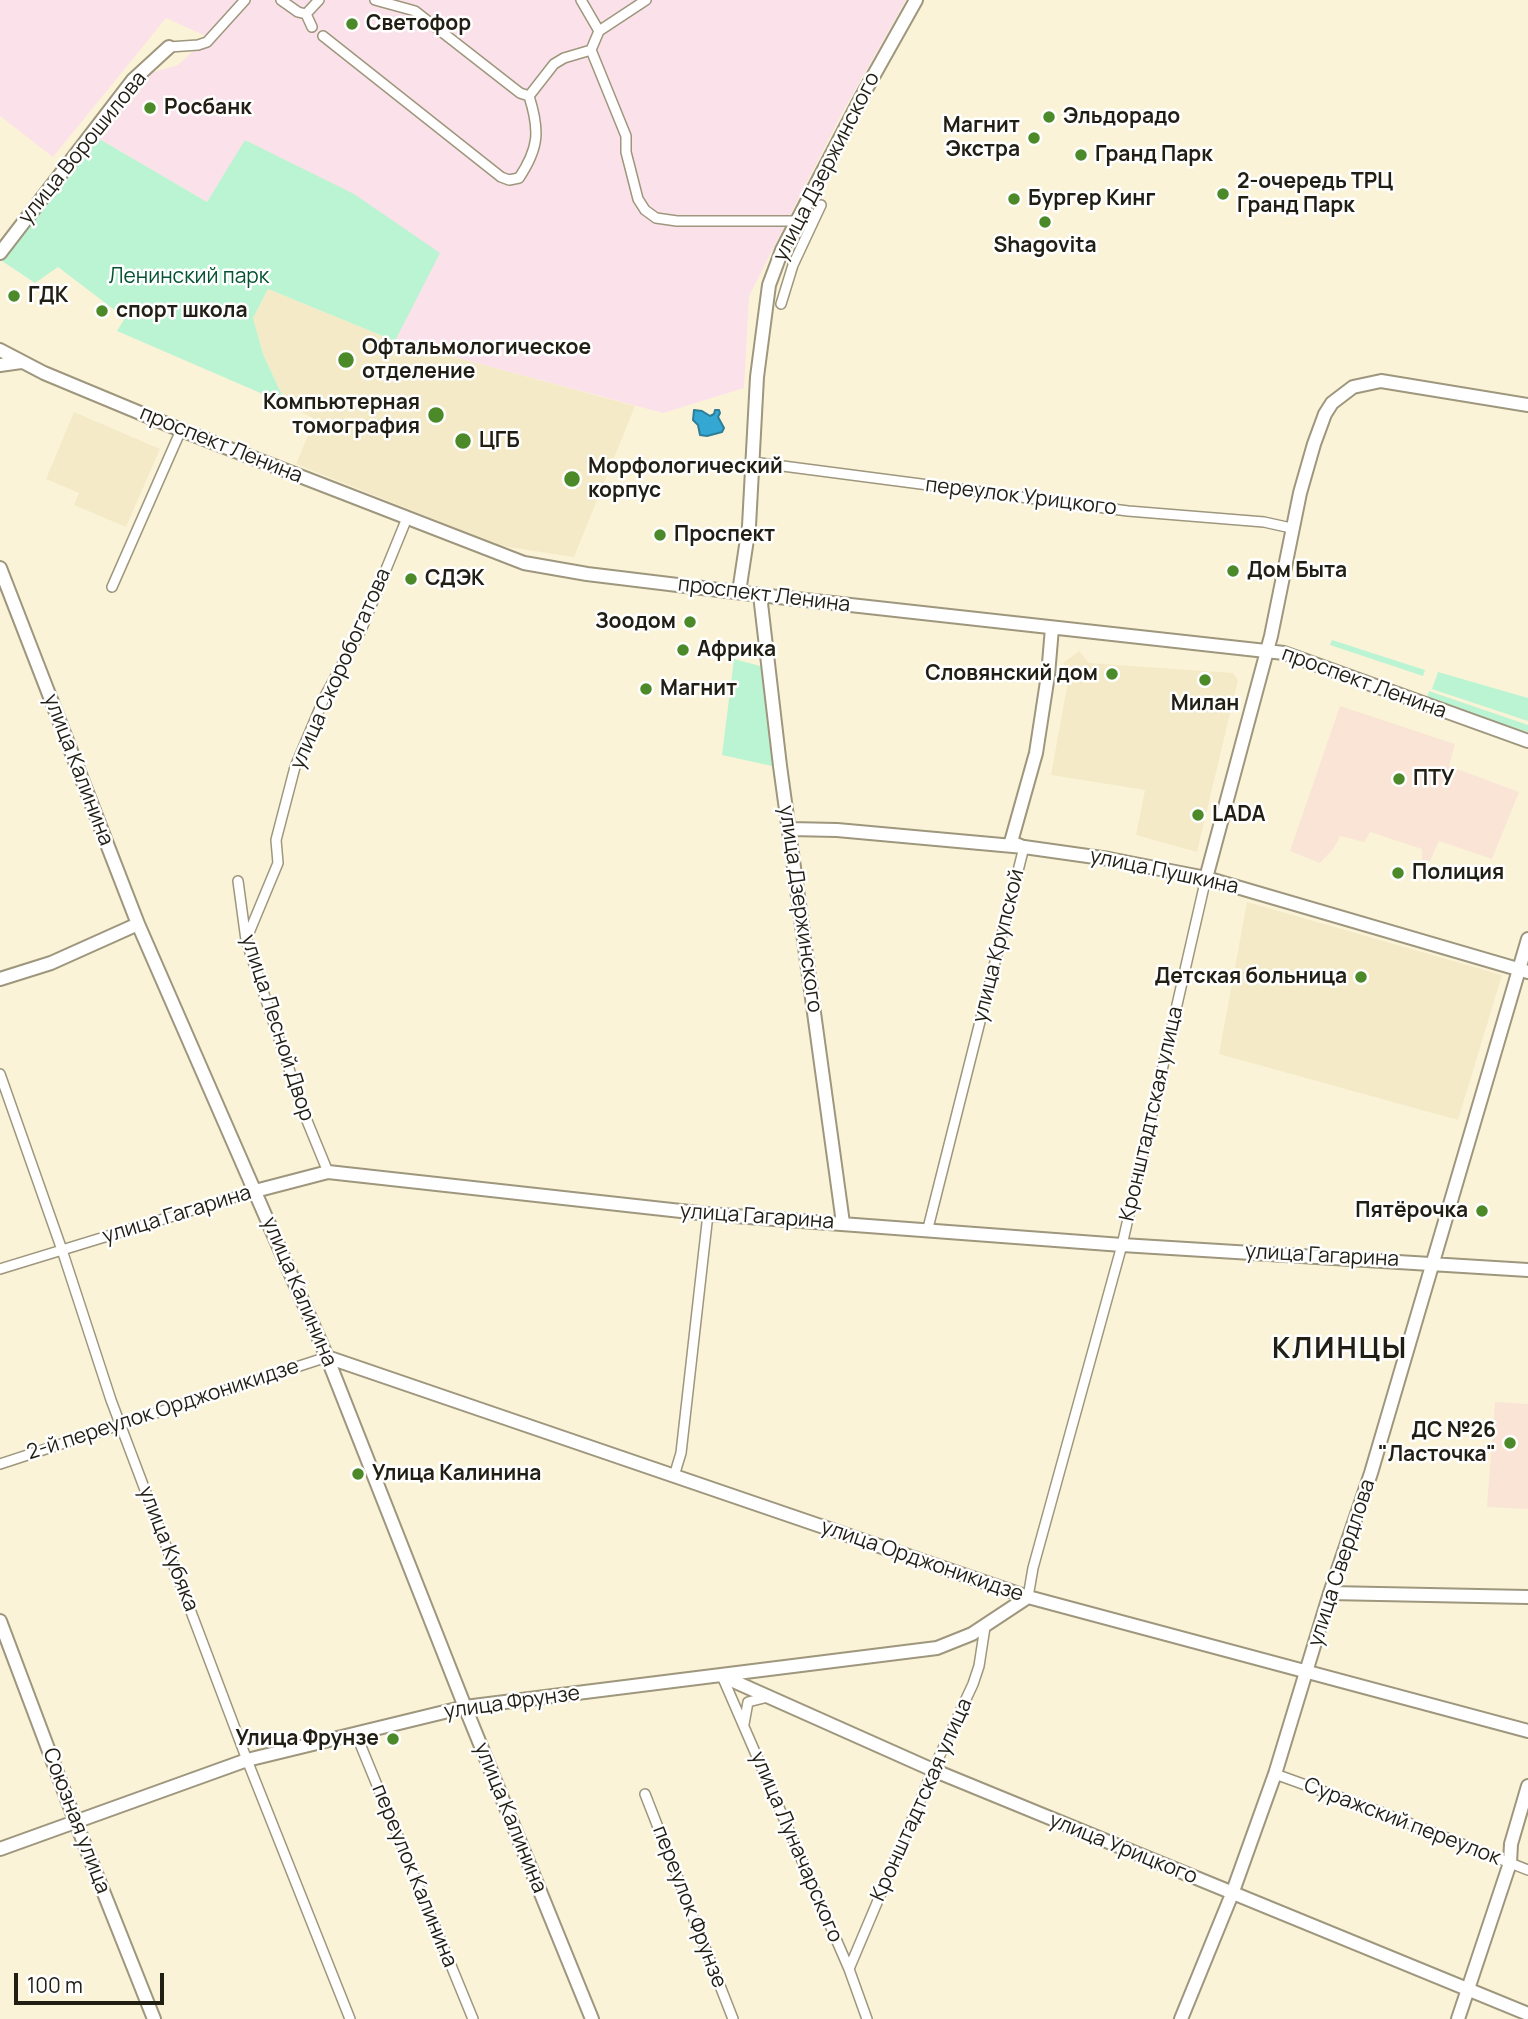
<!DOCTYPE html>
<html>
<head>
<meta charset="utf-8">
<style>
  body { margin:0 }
  #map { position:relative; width:1528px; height:2019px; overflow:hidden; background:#fbf3d8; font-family:Manrope,sans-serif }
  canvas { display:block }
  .scale { position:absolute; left:14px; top:1973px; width:150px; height:32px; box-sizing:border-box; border:4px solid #211e14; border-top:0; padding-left:9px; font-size:21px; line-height:24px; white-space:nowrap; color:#211e14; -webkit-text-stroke:5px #fff; paint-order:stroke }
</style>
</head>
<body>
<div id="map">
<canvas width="1528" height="2019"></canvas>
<div class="scale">100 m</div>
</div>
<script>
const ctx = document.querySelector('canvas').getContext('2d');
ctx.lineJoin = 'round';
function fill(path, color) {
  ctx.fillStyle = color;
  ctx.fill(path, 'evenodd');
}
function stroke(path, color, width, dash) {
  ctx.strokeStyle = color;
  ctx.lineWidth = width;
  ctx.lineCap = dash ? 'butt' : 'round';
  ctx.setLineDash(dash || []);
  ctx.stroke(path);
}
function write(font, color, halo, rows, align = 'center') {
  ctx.font = font + ' Manrope,sans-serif';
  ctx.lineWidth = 5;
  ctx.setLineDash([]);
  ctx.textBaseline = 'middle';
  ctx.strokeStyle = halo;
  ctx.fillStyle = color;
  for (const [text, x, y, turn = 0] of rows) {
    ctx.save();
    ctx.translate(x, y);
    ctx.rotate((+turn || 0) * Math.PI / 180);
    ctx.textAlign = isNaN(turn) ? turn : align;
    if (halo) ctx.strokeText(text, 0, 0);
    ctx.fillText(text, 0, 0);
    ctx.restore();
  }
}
fill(new Path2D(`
  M 268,289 L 395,341 L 635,406 L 574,557 L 501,546 L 296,464 L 315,419 L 286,404 L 263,354 L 253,318 Z
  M 74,412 L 160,449 L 126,527 L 74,505 L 79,493 L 46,479 Z
  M 1079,651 L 1089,663 L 1233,673 L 1238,680 L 1197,852 L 1136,835 L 1145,790 L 1051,775 L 1069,676 L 1063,663 Z
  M 1247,902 L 1502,975 L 1458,1120 L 1219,1054 Z`), '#f4eac7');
fill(new Path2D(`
  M 0,0 L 906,0 L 842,113 L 749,296 L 744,388 L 663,413 L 395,341 L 439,253 L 246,140 L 207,202 L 96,137 L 147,74 L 178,65 L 208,37 L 166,18 L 53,157 L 0,116 Z`), '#fbe1e9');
fill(new Path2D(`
  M 1340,706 L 1455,744 L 1449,766 L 1519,792 L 1492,859 L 1439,841 L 1430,861 L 1422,860 L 1422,849 L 1370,832 L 1364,842 L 1340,836 L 1334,848 L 1320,863 L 1290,851 Z
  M 1495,1402 L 1528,1404 L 1528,1509 L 1487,1507 Z`), '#f9e4d6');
fill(new Path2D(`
  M 96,137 L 207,202 L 245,140 L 354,194 L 440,253 L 395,341 L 268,289 L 253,318 L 263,354 L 286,404 L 117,331 L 125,318 L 58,267 L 35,283 L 2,261 Z
  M 1332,640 L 1425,670 L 1423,676 L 1330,645 Z
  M 734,659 L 764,667 L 772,766 L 722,755 Z
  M 1438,672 L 1528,698 L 1528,721 L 1432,689 Z
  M 1429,691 L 1528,725 L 1528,732 L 1426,700 Z`), '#baf4d2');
const water = new Path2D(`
  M 694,410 L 702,411 L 710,416 L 714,414 L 715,410 L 719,410 L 720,413 L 718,417 L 724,428 L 722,432 L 707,436 L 700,435 L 698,425 L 693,420 Z`);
fill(water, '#34a7d2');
stroke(water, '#2e7e99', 2);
const street = new Path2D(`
  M 281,0 L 298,12 L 306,14 L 319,0
  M 375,0 L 415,11 L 520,93 L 529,96 L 554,64 L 564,58 L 591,50 L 599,31 L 646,0
  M 581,0 L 599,31
  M 306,14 L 312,27
  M 323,36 L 501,177 L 509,180 L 519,178 C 539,148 540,131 529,96
  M 169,47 L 198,45 L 207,42 L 245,0
  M 591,50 L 626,136 L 626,152 L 638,199 L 645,210 L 656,218 L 677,221 L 797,221
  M 781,304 L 793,265 L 821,205
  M 752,462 L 1128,511 L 1264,522 L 1291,528
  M 112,587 L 181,430
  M 238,881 L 246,940 L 303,1111 L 328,1172
  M 246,940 L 278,863 L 276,840 L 295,767 L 325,696 L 362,628 L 407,518
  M 0,1074 L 62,1250 L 111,1400 L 247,1760 L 350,2019
  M 928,1228 L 1024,847
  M 0,1269 L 255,1191
  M 0,1464 L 327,1357
  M 674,1476 L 681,1453 L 708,1214
  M 1028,1597 L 1033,1568 L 1122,1245 L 1206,878
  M 722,1676 L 849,1969 L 867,2019
  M 744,1724 L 748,1702 L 768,1697
  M 356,1734 L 473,2019
  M 1275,1774 L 1386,1814 L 1528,1870
  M 645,1794 L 733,2019
  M 849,1969 L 933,1770 L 973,1684 L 979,1666 L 985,1627`);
const secondary = new Path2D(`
  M 0,253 L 133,80 L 169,47
  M 0,350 L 44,373 L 181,430 L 524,563 L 587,574 L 760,595 L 1284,653 L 1528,741
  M 0,365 L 21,362
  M 0,568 L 138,924 L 327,1357 L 465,1707 L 592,2019
  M 739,592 L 749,526 L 757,377 L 769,285 L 782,250 L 797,221 L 861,98 L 916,0
  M 760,595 L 780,766 L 843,1223
  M 790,829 L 837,830 L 1024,847 L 1109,859 L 1206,878 L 1528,972
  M 1023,847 L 1011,842 L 1036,753 L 1048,675 L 1052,628
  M 1206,878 L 1271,636 L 1300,493 L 1314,444 L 1325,414 L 1332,403 L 1353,387 L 1381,381 L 1528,405
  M 0,979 L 51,963 L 138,924
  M 255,1191 L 328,1172 L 708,1214 L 1122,1245 L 1528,1270
  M 327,1357 L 1028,1597 L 1528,1731
  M 1330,1593 L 1528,1597
  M 0,1621 L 76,1823 L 154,2019
  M 722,1676 L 933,1770 L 1528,2014
  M 0,1849 L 247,1760 L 465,1707 L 937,1648 L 972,1634 L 1028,1597
  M 1181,2019 L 1232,1894 L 1275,1774 L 1330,1593 L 1371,1473 L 1528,939
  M 1458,2019 L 1510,1863 L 1511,1844 L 1528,1786`);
stroke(street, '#9e967d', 12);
stroke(secondary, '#9e967d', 16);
stroke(street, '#fff', 9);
stroke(secondary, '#fff', 12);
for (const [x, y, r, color] of [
  [352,24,7,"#4b8929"],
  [150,108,7,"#4b8929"],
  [1049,117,7,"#4b8929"],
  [1034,138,7,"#4b8929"],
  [1081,155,7,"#4b8929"],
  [1223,194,7,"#4b8929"],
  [1014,199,7,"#4b8929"],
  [1045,222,7,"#4b8929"],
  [14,296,7,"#4b8929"],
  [102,311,7,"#4b8929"],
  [346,360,9,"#4b8929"],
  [436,415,9,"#4b8929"],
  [463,441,9,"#4b8929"],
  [572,479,9,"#4b8929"],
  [660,535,7,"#4b8929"],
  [1233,571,7,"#4b8929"],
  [411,579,7,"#4b8929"],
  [690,622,7,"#4b8929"],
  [683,650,7,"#4b8929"],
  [1112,674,7,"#4b8929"],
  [1205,680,7,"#4b8929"],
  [646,689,7,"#4b8929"],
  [1399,779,7,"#4b8929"],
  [1198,815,7,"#4b8929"],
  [1398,873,7,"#4b8929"],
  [1361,977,7,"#4b8929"],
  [1482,1211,7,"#4b8929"],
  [1510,1443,7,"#4b8929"],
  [358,1474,7,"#4b8929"],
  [393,1739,7,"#4b8929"]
]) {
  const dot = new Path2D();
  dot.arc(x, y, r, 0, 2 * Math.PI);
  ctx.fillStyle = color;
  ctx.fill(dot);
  stroke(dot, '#fff', 2.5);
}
write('bold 21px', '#211e14', '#fff', [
  ["Светофор",366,24],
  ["Росбанк",164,108],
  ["Эльдорадо",1063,117],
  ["Магнит",1020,126,"right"],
  ["Экстра",1020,150,"right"],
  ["Гранд Парк",1095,155],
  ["2-очередь ТРЦ",1237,182],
  ["Гранд Парк",1237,206],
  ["Бургер Кинг",1028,199],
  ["Shagovita",1045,246,"center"],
  ["ГДК",28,296],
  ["спорт школа",116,311],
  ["Офтальмологическое",362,348],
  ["отделение",362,372],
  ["Компьютерная",420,403,"right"],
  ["томография",420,427,"right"],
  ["ЦГБ",479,441],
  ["Морфологический",588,467],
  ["корпус",588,491],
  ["Проспект",674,535],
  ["Дом Быта",1247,571],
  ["СДЭК",425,579],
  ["Зоодом",676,622,"right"],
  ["Африка",697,650],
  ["Словянский дом",1098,674,"right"],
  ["Магнит",660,689],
  ["Милан",1205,704,"center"],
  ["ПТУ",1413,779],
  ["LADA",1212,815],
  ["Полиция",1412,873],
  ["Детская больница",1347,977,"right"],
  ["Пятёрочка",1468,1211,"right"],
  ["ДС №26",1496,1431,"right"],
  ["\"Ласточка\"",1496,1455,"right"],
  ["Улица Калинина",372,1474],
  ["Улица Фрунзе",379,1739,"right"]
], 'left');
write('21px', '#211e14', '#fff', [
  ["улица Ворошилова",83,148,-51],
  ["улица Дзержинского",827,167,-63],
  ["проспект Ленина",221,445,22],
  ["переулок Урицкого",1021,497,7],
  ["проспект Ленина",764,595,7],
  ["улица Скоробогатова",341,669,-66],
  ["проспект Ленина",1364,683,20],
  ["улица Калинина",78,770,69],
  ["улица Пушкина",1164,872,12],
  ["улица Дзержинского",800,909,82],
  ["улица Крупской",999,946,-76],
  ["улица Лесной Двор",277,1028,72],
  ["Кронштадтская улица",1152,1114,-77],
  ["улица Гагарина",177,1215,-17],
  ["улица Гагарина",757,1217,4],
  ["улица Гагарина",1322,1256,3],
  ["улица Калинина",299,1292,67],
  ["2-й переулок Орджоникидзе",163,1410,-18],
  ["улица Кубяка",168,1549,69],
  ["улица Орджоникидзе",922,1561,19],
  ["улица Свердлова",1342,1563,-72],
  ["улица Фрунзе",512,1703,-8],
  ["Кронштадтская улица",922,1800,-66],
  ["улица Калинина",510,1818,68],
  ["Союзная улица",76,1821,69],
  ["Суражский переулок",1402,1822,21],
  ["улица Луначарского",796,1847,67],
  ["улица Урицкого",1123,1849,22],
  ["переулок Калинина",414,1876,68],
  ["переулок Фрунзе",689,1907,69]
]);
write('21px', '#055333', '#fff', [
  ["Ленинский парк",189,277]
]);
ctx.letterSpacing = '2px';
write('bold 28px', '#211e14', '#fff', [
  ["КЛИНЦЫ",1340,1350]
]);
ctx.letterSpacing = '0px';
</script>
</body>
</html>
